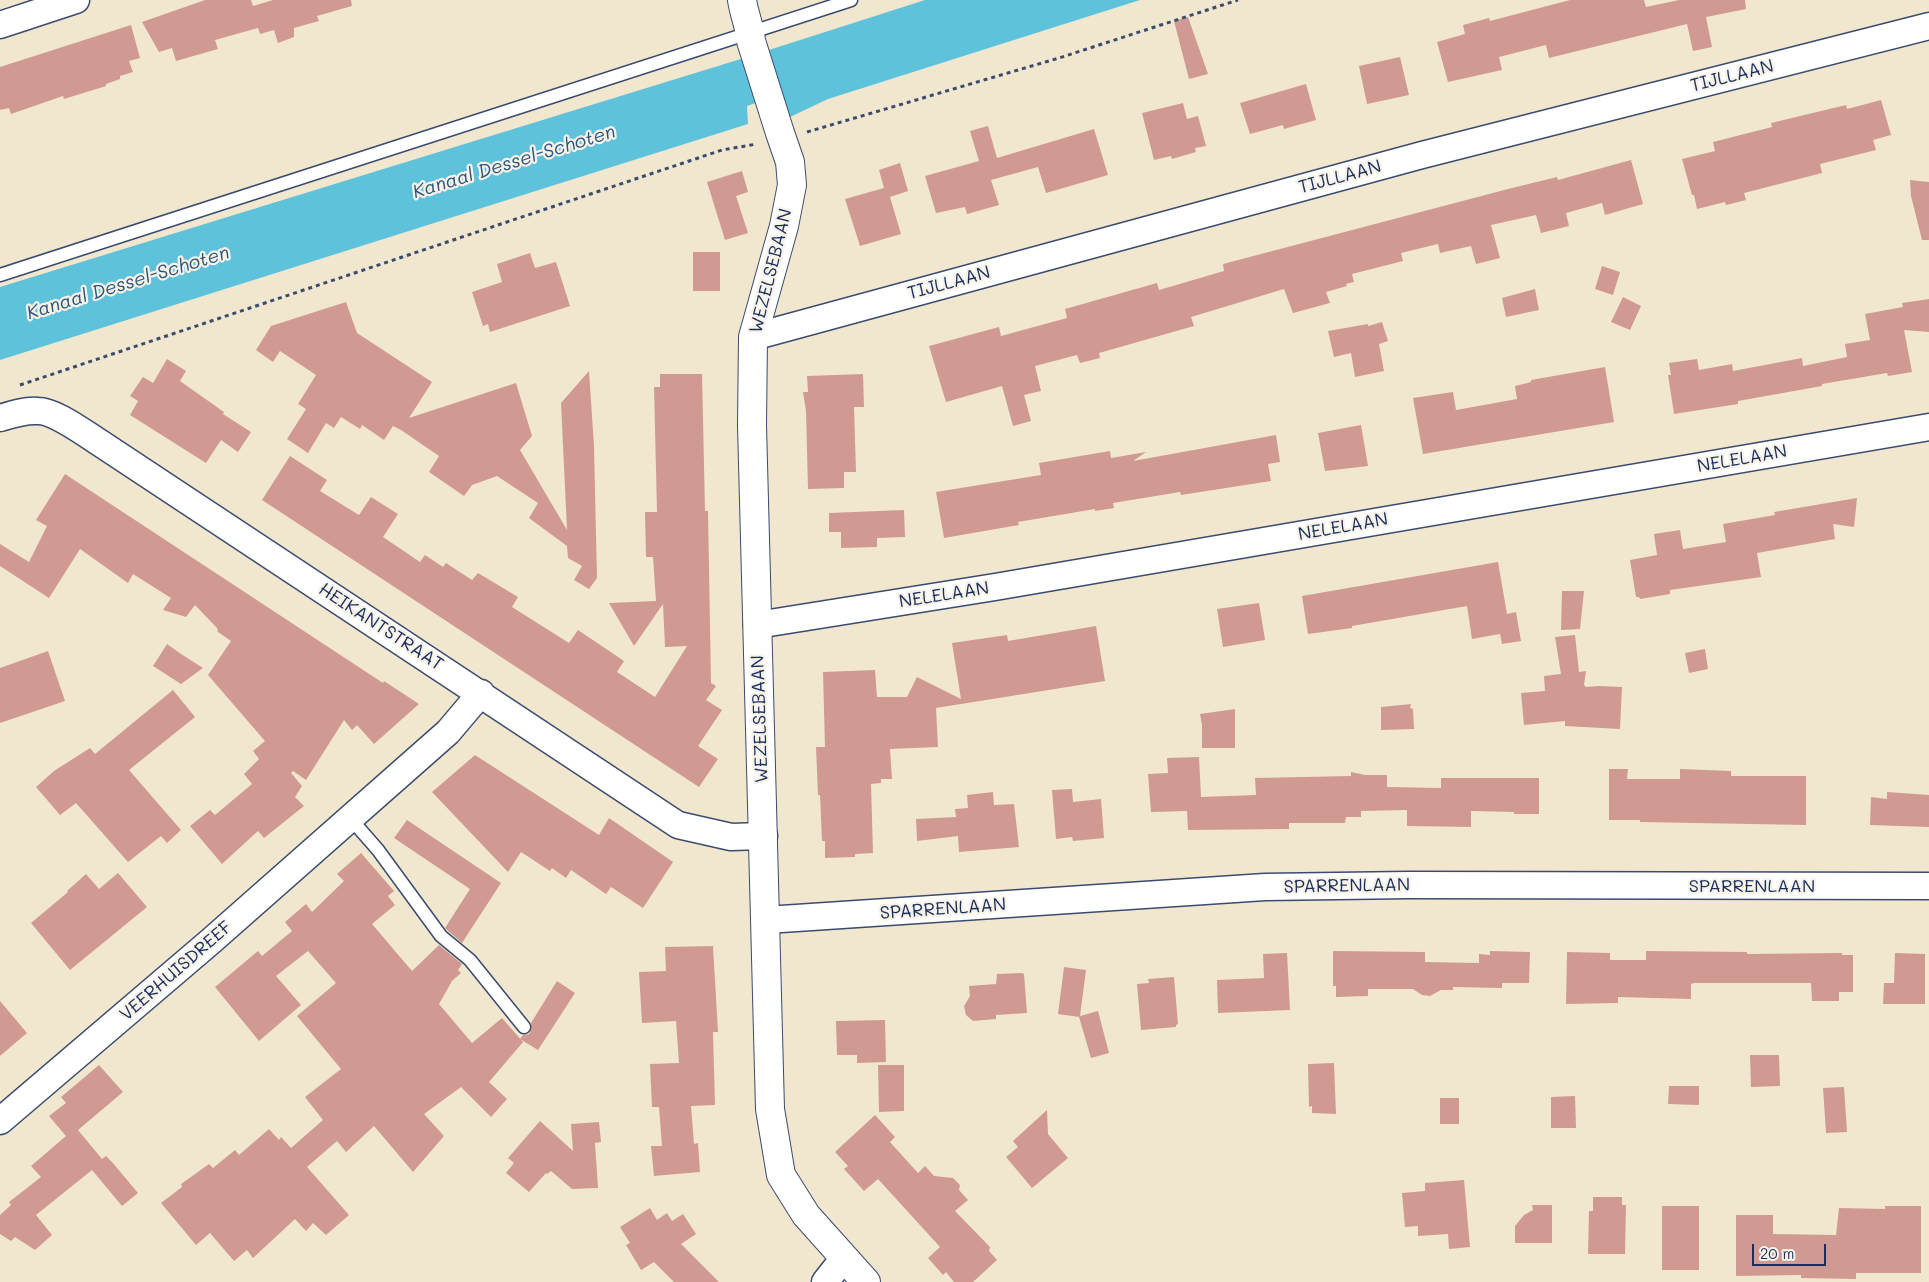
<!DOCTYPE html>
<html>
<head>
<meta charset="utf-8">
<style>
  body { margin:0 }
  #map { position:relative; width:1929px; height:1282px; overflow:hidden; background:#f1e7cf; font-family:Mali,sans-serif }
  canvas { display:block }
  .scale { position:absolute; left:1752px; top:1244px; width:74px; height:22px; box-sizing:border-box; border:2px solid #1b2f5e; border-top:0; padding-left:6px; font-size:15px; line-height:18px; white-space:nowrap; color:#1b2f5e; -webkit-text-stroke:4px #f7f3e8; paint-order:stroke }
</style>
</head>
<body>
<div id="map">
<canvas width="1929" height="1282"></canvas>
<div class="scale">20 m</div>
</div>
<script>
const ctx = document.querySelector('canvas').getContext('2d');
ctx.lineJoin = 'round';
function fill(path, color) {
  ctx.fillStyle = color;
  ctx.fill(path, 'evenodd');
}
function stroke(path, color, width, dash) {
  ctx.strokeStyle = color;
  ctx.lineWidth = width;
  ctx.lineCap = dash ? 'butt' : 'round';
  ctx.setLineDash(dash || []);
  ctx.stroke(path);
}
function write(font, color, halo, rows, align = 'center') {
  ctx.font = font + ' Mali,sans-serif';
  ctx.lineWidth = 4.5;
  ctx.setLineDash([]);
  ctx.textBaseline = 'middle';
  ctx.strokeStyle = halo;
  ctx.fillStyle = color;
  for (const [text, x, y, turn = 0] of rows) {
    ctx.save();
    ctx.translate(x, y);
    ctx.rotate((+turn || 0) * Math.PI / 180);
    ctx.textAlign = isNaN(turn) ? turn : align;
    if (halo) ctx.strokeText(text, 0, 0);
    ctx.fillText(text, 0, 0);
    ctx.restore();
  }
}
fill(new Path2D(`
  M 925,0 L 1140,0 L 828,99 L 788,118 L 778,95 L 747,106 L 748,124 L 0,360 L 0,287 L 744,58 Z`), '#5ec2db');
fill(new Path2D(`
  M 205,0 L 251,0 L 253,6 L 273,0 L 351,0 L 352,6 L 317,16 L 319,21 L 294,28 L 294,37 L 278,43 L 274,30 L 260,34 L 258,28 L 215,40 L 218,49 L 176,61 L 172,48 L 159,52 L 142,22 Z
  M 1570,0 L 1644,0 L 1646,7 L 1679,0 L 1745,0 L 1746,9 L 1706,17 L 1712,47 L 1693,51 L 1687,24 L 1549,58 L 1546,45 L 1499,57 L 1502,70 L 1448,82 L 1437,42 L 1465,34 L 1463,25 L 1489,18 L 1490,21 Z
  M 1188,17 L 1208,74 L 1189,79 L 1174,21 Z
  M 131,25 L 140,58 L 129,61 L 133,72 L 120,76 L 120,79 L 106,84 L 106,86 L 64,99 L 63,96 L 11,114 L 9,108 L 0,110 L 0,67 Z
  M 1400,57 L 1409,95 L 1367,104 L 1359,66 Z
  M 1306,84 L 1316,120 L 1284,129 L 1283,125 L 1250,134 L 1240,103 Z
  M 1881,100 L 1891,135 L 1873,140 L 1876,150 L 1820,164 L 1822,173 L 1744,193 L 1746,200 L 1726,205 L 1725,202 L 1697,209 L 1694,195 L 1692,195 L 1682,159 L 1715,151 L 1713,142 L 1772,127 L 1771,123 L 1846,105 L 1847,109 Z
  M 1183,103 L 1187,119 L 1198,116 L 1206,146 L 1195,148 L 1196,152 L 1172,159 L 1171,156 L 1154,160 L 1142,113 Z
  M 988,126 L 997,158 L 1094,129 L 1108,175 L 1046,193 L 1038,167 L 991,180 L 999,205 L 967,214 L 965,207 L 936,213 L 925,176 L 979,161 L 970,131 Z
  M 1631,160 L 1643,204 L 1605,215 L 1602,203 L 1566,213 L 1569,226 L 1541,233 L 1536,215 L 1491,225 L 1500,258 L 1476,264 L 1471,246 L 1440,253 L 1438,244 L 1401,253 L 1403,261 L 1352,274 L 1354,282 L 1346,284 L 1347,286 L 1326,292 L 1330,303 L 1293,313 L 1284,289 L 1191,317 L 1194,326 L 1099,353 L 1100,358 L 1080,363 L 1077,355 L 1035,366 L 1041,391 L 1024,395 L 1031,421 L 1013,426 L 1002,386 L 946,402 L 929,346 L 999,327 L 1001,336 L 1067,318 L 1065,309 L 1157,283 L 1159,290 L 1224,271 L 1223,264 L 1508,189 L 1557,177 L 1558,180 Z
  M 900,163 L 908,191 L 890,197 L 901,234 L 860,246 L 845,199 L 884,188 L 879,170 Z
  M 742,171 L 748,192 L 736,196 L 748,233 L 725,240 L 707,182 Z
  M 1910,180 L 1929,182 L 1929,240 L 1922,240 L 1911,196 Z
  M 693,252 L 720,252 L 720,291 L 693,291 Z
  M 530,253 L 535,268 L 556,262 L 570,306 L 490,332 L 488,324 L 483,326 L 472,292 L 502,282 L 497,264 Z
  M 1602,266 L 1620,272 L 1613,295 L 1595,289 Z
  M 1535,289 L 1539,310 L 1506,317 L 1502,298 Z
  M 1623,297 L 1641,306 L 1630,330 L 1611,322 Z
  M 1929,299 L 1929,332 L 1904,330 L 1912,372 L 1888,376 L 1887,373 L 1822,384 L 1822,386 L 1738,401 L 1738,404 L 1674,414 L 1668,375 L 1671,375 L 1669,363 L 1697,359 L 1699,370 L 1732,364 L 1733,371 L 1802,358 L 1803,366 L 1847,357 L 1845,344 L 1870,340 L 1865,314 L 1903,307 L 1902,303 Z
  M 346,302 L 357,333 L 432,382 L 409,418 L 516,383 L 532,436 L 520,450 L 567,530 L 561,403 L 589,371 L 594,446 L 597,578 L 589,589 L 574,580 L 582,566 L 568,558 L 567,546 L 529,518 L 538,503 L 497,476 L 472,485 L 464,496 L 429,472 L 439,456 L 401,430 L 393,426 L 384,440 L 362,425 L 360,429 L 341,417 L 334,428 L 326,423 L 308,453 L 287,439 L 306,409 L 298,404 L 316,375 L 280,351 L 273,362 L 256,350 L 271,326 Z
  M 1382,322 L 1388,341 L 1379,344 L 1384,371 L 1355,377 L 1351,353 L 1334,357 L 1328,331 L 1368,324 L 1368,326 Z
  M 167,359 L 186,371 L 180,381 L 224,412 L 223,414 L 251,432 L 238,452 L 221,440 L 206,463 L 130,415 L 138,401 L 130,396 L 143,377 L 153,383 Z
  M 1605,367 L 1614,422 L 1423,454 L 1413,398 L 1453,392 L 1456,410 L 1517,399 L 1515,386 L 1531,382 L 1531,380 Z
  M 660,374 L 702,374 L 705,511 L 708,511 L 711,683 L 716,686 L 706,700 L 722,710 L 698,746 L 718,759 L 699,787 L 262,500 L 290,456 L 327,480 L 320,491 L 359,515 L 371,497 L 398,514 L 383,537 L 420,562 L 425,555 L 443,567 L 446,563 L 472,580 L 478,573 L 518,597 L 512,607 L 569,643 L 578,630 L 624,661 L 617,672 L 655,697 L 687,646 L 665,647 L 663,604 L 634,646 L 609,603 L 656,601 L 653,557 L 646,557 L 645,512 L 657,512 L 654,387 L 660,387 Z
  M 863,374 L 864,407 L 854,407 L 856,472 L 844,472 L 844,488 L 808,489 L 806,411 L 803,392 L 808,392 L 807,376 Z
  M 1361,425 L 1368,466 L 1325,471 L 1318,433 Z
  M 1276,435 L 1280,462 L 1268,464 L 1271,481 L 1181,495 L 1180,492 L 1113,503 L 1114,508 L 1095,511 L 1095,509 L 1018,522 L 1019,525 L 944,538 L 936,492 L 1041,475 L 1039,463 L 1110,451 L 1111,458 L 1146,452 L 1133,461 Z
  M 65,474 L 383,683 L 384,681 L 419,704 L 374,744 L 357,725 L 352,730 L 344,720 L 306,780 L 293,771 L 291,773 L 302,786 L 295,797 L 304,806 L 264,838 L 258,831 L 222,864 L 190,826 L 210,810 L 215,815 L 252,784 L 244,774 L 259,759 L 253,751 L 265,741 L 208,675 L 231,641 L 218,632 L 217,628 L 195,605 L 186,617 L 163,610 L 171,598 L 133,574 L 128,583 L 80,549 L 49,598 L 0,566 L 0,544 L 29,562 L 47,526 L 36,520 Z
  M 1857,498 L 1854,527 L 1833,524 L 1835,539 L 1757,553 L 1761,577 L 1670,590 L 1670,594 L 1640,599 L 1639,597 L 1636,597 L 1630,560 L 1657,555 L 1654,534 L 1680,530 L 1683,549 L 1726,542 L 1723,524 L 1775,515 L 1774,512 Z
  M 904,510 L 905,537 L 877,538 L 877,547 L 841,548 L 841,532 L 829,532 L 829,513 Z
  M 1498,562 L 1507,614 L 1516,612 L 1521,641 L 1502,644 L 1500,634 L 1472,639 L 1467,606 L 1352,626 L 1352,628 L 1308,634 L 1302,596 Z
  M 1562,591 L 1584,591 L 1580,629 L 1561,630 Z
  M 1259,603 L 1265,640 L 1223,647 L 1217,609 Z
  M 1096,626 L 1105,681 L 936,708 L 938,747 L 890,749 L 892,779 L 881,779 L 881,783 L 871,784 L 873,853 L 855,854 L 855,857 L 825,858 L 825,841 L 822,841 L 820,795 L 818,795 L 816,747 L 825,747 L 823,672 L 875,670 L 877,697 L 907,697 L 917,677 L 961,699 L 952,643 L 1007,635 L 1008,641 Z
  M 1575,635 L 1579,672 L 1586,671 L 1584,685 L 1586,687 L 1599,686 L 1622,687 L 1620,729 L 1565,726 L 1565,721 L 1524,725 L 1521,693 L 1545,691 L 1544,676 L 1561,674 L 1555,637 Z
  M 167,644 L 181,654 L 203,668 L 181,684 L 153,666 Z
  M 1705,649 L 1708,669 L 1689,673 L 1685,653 Z
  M 48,651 L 65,701 L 0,723 L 0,668 Z
  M 173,690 L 195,717 L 129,770 L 181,830 L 167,843 L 161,836 L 128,862 L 76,803 L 60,815 L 36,787 L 54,771 L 90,748 L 95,754 Z
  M 1411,704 L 1410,708 L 1413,709 L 1414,729 L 1381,730 L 1381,707 Z
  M 1235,709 L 1235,748 L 1202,748 L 1202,725 L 1200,714 Z
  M 475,755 L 599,835 L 609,818 L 673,862 L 643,908 L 611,887 L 606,894 L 571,870 L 566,878 L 552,868 L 550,871 L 521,852 L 508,872 L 432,792 Z
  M 1199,757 L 1201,797 L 1256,795 L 1255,778 L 1351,776 L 1351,772 L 1365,775 L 1387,775 L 1387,787 L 1441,788 L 1441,778 L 1539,778 L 1539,814 L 1514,814 L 1514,812 L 1471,811 L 1471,827 L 1407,826 L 1407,810 L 1361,811 L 1361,817 L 1346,817 L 1345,823 L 1289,823 L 1289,829 L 1188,830 L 1187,811 L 1151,812 L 1148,774 L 1168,773 L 1167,758 Z
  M 1609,769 L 1628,769 L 1627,779 L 1680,779 L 1680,769 L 1731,771 L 1731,776 L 1806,776 L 1806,825 L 1640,822 L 1640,820 L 1609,820 Z
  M 1072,789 L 1073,802 L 1101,799 L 1104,838 L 1073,841 L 1072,837 L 1056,839 L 1052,790 Z
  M 993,792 L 994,805 L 1014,804 L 1019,847 L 959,852 L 958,836 L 917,841 L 916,819 L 956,817 L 955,809 L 968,808 L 967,795 Z
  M 1887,792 L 1929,795 L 1929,827 L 1870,825 L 1871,797 L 1887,799 Z
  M 407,820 L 501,883 L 462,943 L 445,928 L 470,889 L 394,838 Z
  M 361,853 L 394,891 L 388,896 L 395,905 L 372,924 L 412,971 L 439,945 L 462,964 L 458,970 L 461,973 L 452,981 L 439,1004 L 472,1043 L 502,1018 L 523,1042 L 489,1082 L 507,1099 L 491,1117 L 461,1087 L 424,1114 L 444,1136 L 413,1172 L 374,1126 L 346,1152 L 337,1141 L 307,1167 L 349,1215 L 326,1235 L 313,1223 L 306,1231 L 295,1219 L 253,1258 L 247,1250 L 234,1261 L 210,1233 L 196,1245 L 161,1203 L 182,1187 L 181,1184 L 209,1164 L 213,1168 L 235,1150 L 239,1155 L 269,1129 L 279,1140 L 281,1137 L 291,1148 L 323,1120 L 305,1097 L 341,1069 L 297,1016 L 336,983 L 308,951 L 276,976 L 301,1005 L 259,1041 L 215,987 L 258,951 L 262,956 L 292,931 L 285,922 L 306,904 L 312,912 L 344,881 L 337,874 Z
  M 118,873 L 147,907 L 70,970 L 31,923 L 68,892 L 67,891 L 86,874 L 99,889 Z
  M 713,946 L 718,1032 L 713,1032 L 715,1105 L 691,1106 L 694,1144 L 698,1143 L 700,1172 L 654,1176 L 651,1146 L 662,1146 L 659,1107 L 652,1107 L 650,1064 L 679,1063 L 676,1021 L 642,1023 L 639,972 L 666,971 L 665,947 Z
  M 1333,951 L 1425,952 L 1425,962 L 1479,963 L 1479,954 L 1490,955 L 1490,951 L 1530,952 L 1529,983 L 1502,983 L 1502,988 L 1453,987 L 1453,990 L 1441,990 L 1430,996 L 1422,995 L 1413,989 L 1368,989 L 1368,996 L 1336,997 L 1336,986 L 1333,986 Z
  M 1646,951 L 1747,952 L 1747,954 L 1842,953 L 1842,955 L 1853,955 L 1853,992 L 1839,992 L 1839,1001 L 1812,1001 L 1811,983 L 1694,983 L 1691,984 L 1691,999 L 1618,997 L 1618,1003 L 1566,1004 L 1567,952 L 1610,953 L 1610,960 L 1646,960 Z
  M 1287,953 L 1290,1010 L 1218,1013 L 1217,980 L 1264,978 L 1263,954 Z
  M 1895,953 L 1925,954 L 1925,1004 L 1883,1004 L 1884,983 L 1894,983 Z
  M 1064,967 L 1086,970 L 1080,1016 L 1098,1011 L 1109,1053 L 1091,1058 L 1079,1017 L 1058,1014 Z
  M 1022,973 L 1024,974 L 1027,1013 L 996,1015 L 996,1019 L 973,1021 L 966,1015 L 964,1006 L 970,996 L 969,986 L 996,984 L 997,974 Z
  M 1174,977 L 1178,1024 L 1176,1025 L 1176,1027 L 1141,1030 L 1137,984 L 1149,983 L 1148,979 Z
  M 557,981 L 575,993 L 538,1050 L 520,1039 L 523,1035 L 529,1034 L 531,1030 L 531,1023 Z
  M 0,1001 L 27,1033 L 0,1056 Z
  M 885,1020 L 886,1062 L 857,1063 L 857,1055 L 837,1055 L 836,1021 Z
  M 1750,1055 L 1779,1055 L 1780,1086 L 1751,1087 Z
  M 1334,1063 L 1336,1114 L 1312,1113 L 1312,1106 L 1309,1107 L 1308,1064 Z
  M 99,1065 L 123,1092 L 78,1130 L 102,1159 L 106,1156 L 112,1162 L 138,1193 L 122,1206 L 92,1170 L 36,1215 L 52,1235 L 35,1250 L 15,1237 L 11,1241 L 0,1234 L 0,1215 L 11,1205 L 9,1202 L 41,1177 L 31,1166 L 66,1136 L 49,1116 L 66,1103 L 61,1097 Z
  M 878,1065 L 904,1065 L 904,1111 L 879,1112 Z
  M 1669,1086 L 1699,1086 L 1699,1105 L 1668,1104 Z
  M 1844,1087 L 1847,1132 L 1826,1133 L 1823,1088 Z
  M 1575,1096 L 1576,1128 L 1551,1128 L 1551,1097 Z
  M 1440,1098 L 1459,1098 L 1459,1124 L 1440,1124 Z
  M 1047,1110 L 1048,1134 L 1068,1158 L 1032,1188 L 1006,1157 L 1018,1147 L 1013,1141 Z
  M 875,1115 L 895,1137 L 890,1142 L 918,1173 L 925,1166 L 934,1176 L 953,1178 L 960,1185 L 959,1190 L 968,1200 L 955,1211 L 990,1247 L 989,1251 L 997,1260 L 973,1282 L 954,1282 L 946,1272 L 943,1275 L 928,1258 L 940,1247 L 878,1179 L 864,1191 L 844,1169 L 848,1166 L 835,1152 Z
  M 540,1121 L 573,1151 L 571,1124 L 599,1122 L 601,1142 L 595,1143 L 598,1188 L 572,1189 L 551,1171 L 547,1174 L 546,1173 L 529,1192 L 506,1173 L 514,1163 L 508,1158 Z
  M 1464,1180 L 1470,1247 L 1449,1249 L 1448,1234 L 1418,1236 L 1418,1226 L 1405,1227 L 1402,1193 L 1425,1191 L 1425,1183 Z
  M 1593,1197 L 1622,1197 L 1622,1205 L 1626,1205 L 1625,1254 L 1588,1254 L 1589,1211 L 1593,1211 Z
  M 1532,1205 L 1552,1205 L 1552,1243 L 1515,1243 L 1515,1226 L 1524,1215 L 1533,1210 Z
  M 1662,1206 L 1699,1206 L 1699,1270 L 1662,1270 Z
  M 1885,1206 L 1921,1206 L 1921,1273 L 1856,1273 L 1856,1279 L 1801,1278 L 1801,1275 L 1736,1276 L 1736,1215 L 1773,1215 L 1773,1234 L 1836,1235 L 1839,1208 L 1885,1209 Z
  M 650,1208 L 657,1220 L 667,1213 L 672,1221 L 683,1214 L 696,1234 L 681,1244 L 719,1282 L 674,1282 L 654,1262 L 641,1270 L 626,1245 L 630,1243 L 620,1227 Z`), '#d09a93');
const lane = new Path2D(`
  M 0,275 L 851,0
  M 350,818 L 378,850 L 441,936 L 470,960 L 524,1027`);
const street = new Path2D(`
  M 0,25 L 76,0
  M 753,337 L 1422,155 L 1929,26
  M 0,418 C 13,414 25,410 38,411 C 54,411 80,430 94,439 L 678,825 L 731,837 L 764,836
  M 757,625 L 995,587 L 1929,427
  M 766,920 L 1265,887 L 1409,885 L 1929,886
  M 0,1121 L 211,941 L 448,732 L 481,693
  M 825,1282 L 844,1258`);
const secondary = new Path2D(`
  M 742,0 C 744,14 750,27 751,41 L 780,133 L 790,162 L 792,185 L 784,226 L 753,337 L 752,425 L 770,1109 L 781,1175 L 806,1215 L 866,1282`);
stroke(lane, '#3b4b6f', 15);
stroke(street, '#3b4b6f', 29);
stroke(secondary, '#3b4b6f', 30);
stroke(new Path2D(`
  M 807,132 L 1059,58 L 1238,0
  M 20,385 L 722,150 L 757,144`), '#3b4b6f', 3, [4, 4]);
stroke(lane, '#fff', 12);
stroke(street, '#fff', 26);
stroke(secondary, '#fff', 28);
write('18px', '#1b2f5e', '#f7f3e8', [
  ["TIJLLAAN",1732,76,-14],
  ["TIJLLAAN",1340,177,-15],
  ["WEZELSEBAAN",771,271,-76],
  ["TIJLLAAN",949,283,-15],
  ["NELELAAN",1742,459,-10],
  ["NELELAAN",1343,527,-10],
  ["NELELAAN",944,595,-9],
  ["HEIKANTSTRAAT",381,627,33],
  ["WEZELSEBAAN",760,719,-92],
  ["SPARRENLAAN",1347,886,-1],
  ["SPARRENLAAN",1752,886],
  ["SPARRENLAAN",943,909,-4],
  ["VEERHUISDREEF",176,971,-41]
]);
write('italic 19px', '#2c547d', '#f7f3e8', [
  ["Kanaal Dessel-Schoten",514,162,-17],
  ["Kanaal Dessel-Schoten",128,283,-17]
]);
</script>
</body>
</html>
